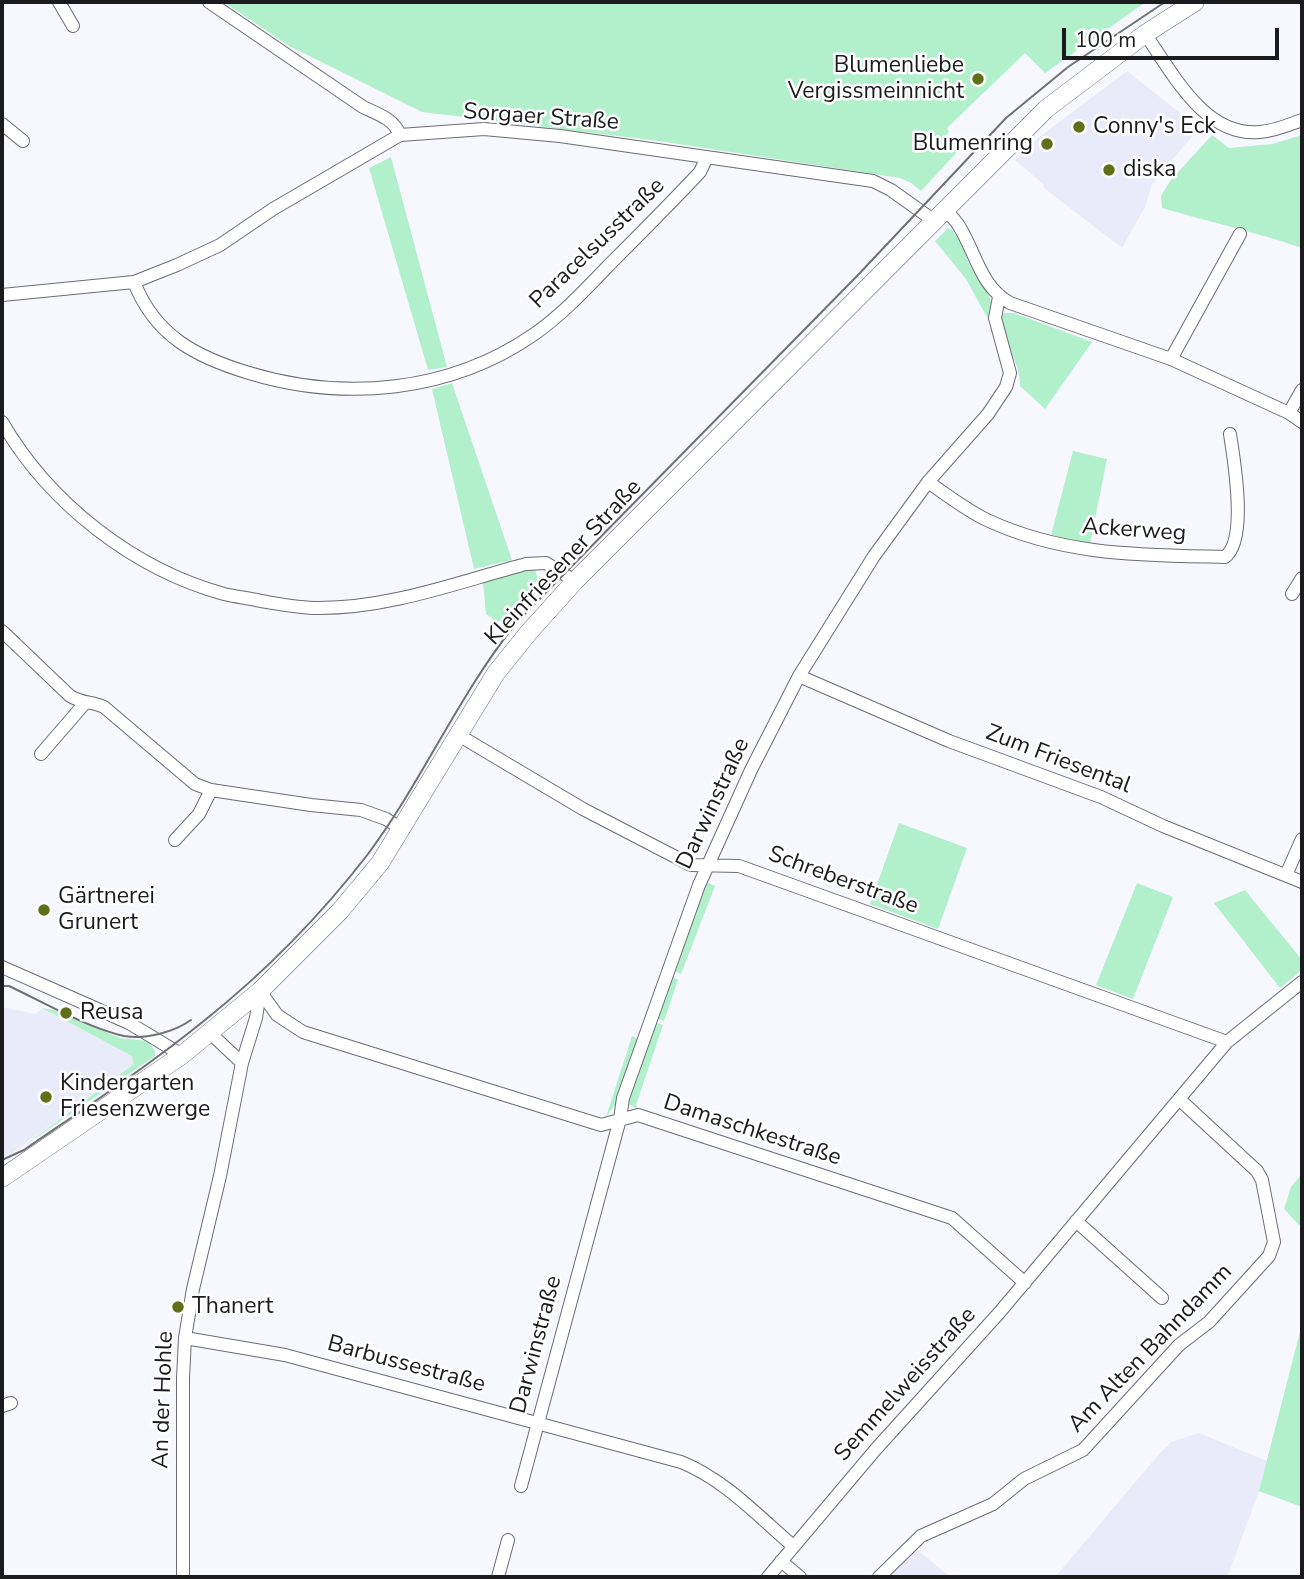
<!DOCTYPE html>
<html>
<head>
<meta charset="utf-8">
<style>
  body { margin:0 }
  #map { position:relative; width:1304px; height:1579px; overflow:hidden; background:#f7f7ff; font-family:"Nunito Sans",sans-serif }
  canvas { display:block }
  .frame { position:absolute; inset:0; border:4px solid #1b1b1e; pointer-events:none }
  .scale { position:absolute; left:1062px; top:28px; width:217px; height:32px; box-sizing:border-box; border:4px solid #1b1b1e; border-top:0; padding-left:9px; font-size:21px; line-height:24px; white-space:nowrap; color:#1b1b1e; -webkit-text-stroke:5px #fff; paint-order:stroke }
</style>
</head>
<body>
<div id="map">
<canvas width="1304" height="1579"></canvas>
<div class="frame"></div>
<div class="scale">100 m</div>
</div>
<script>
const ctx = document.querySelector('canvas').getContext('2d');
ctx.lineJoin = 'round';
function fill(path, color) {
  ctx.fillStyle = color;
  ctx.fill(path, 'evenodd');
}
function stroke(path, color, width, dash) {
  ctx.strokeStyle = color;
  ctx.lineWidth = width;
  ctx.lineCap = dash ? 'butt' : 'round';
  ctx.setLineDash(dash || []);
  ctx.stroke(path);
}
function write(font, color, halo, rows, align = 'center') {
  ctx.font = font + ' "Nunito Sans",sans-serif';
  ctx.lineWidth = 5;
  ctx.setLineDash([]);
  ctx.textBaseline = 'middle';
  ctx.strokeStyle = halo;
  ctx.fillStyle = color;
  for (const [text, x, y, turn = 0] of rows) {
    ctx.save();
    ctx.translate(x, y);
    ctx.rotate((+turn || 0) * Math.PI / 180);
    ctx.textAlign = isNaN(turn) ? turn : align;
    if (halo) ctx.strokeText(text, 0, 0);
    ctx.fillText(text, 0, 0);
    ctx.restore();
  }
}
fill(new Path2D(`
  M 1127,71 L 1199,128 L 1152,184 L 1145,207 L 1122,248 L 1044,188 L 1043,184 L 1015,160 L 1038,138 Z
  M 2,1007 L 36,1014 L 42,1008 L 133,1056 L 134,1064 L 7,1157 L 2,1156 Z
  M 1199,1433 L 1267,1461 L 1259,1491 L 1228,1575 L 1232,1577 L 1055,1577 L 1160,1453 L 1171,1442 Z
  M 913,1546 L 950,1577 L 885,1577 Z`), '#eaebfa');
fill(new Path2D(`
  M 224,2 L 1146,2 L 1045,73 L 1025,53 L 947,128 L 949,132 L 946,136 L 960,149 L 921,191 L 911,183 L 900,178 L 659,141 L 422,112 L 289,46 Z
  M 1212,135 L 1229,148 L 1272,144 L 1302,135 L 1302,248 C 1256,232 1209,222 1162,208 L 1161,196 L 1170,181 Z
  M 391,157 L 447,367 L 428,370 L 369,168 Z
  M 948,228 L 952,230 L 962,244 L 969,264 L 988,293 L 991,302 L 988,319 L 966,279 L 935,241 Z
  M 1004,313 L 1014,313 L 1092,342 L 1045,409 L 1020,386 C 1021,362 1003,344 999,320 Z
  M 452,383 L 512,560 L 474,569 L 432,389 Z
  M 1073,451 L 1107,459 L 1090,544 L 1051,535 Z
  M 526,568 L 535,569 L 538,580 L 503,619 L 498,622 L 486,614 L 483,583 Z
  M 899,823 L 967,848 L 938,929 L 870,904 Z
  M 706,882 L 715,886 L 681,974 L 675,971 Z
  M 1137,883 L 1173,897 L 1133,999 L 1096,985 Z
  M 1245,890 L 1302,960 L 1302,970 L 1280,988 L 1214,903 Z
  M 673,977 L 678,980 L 664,1021 L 658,1019 L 656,1015 L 668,979 Z
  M 42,1008 L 54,1010 L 120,1038 L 148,1041 L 155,1051 L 155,1056 L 21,1148 L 134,1064 L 132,1056 Z
  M 657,1023 L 663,1025 L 636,1105 L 639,1110 L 629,1104 L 628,1096 Z
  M 632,1036 L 638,1039 L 620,1098 L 606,1117 Z
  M 1302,1174 L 1302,1224 L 1299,1225 L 1284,1209 L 1291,1187 Z
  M 1302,1324 L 1302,1507 L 1259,1491 Z`), '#b1f0cb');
const street = new Path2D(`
  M 59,2 L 73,26
  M 209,2 L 363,107 C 378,114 394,119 400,135
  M 1145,34 C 1173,73 1204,137 1260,132 C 1275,131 1288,125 1302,120
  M 2,124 L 23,141
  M 944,209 C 949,214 955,219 959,226 C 976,253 980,286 1010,303 L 1171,359 L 1289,413 L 1302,422
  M 134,282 C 155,336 196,357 249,373 C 345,402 450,392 533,335 C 562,315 587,288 611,263 C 641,233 671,203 700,172 L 707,157
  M 2,295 L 134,282 L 177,265 L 220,245 L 273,209 L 400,135 L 484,129 L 560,136 L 873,181 L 891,190 L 933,220
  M 1171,359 L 1240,234
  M 1289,413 L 1302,390
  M 2,422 C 49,503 133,569 224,594 C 236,597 249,598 261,601 C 279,604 299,608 319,608 C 391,608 458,582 526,564 L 546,563 L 575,581
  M 928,482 C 947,495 966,510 987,520 C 1064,556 1142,555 1225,557 C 1248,540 1234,460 1230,434
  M 1292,594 L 1302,578
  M 2,631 L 70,696 C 83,704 92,701 104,707 L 195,784 L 211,790 L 311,805 L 361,810 L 386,819 L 402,829
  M 799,676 L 949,741 L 1101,797 L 1163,826 L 1302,882
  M 460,736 L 583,809 L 691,865 L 739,866 L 1227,1042
  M 41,754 L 85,703
  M 175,840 L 199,814 L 211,790
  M 1286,875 L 1302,839
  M 2,967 L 129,1023 L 182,1055
  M 260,991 L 277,1015 L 303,1032 L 601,1125 L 638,1115 L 952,1218 L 1025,1283
  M 209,1032 L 242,1063
  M 1076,1221 L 1162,1298
  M 185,1338 L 285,1355 L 681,1462 C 724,1479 758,1516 793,1546
  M 2,1406 L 11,1403
  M 521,1486 L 620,1119 L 623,1098 L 699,885 L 751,770 L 799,676 L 874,556 L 928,482 L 988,414 L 1006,387 L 1010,373 L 995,318 L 999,297
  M 781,1561 L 800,1577
  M 183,1577 L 183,1378 L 185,1338 L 193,1289 L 220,1176 L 242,1063 L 256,1018 L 260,991
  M 498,1577 L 508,1540
  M 768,1577 L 876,1449 L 999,1313 L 1227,1042 L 1302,982
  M 879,1577 L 921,1536 L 993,1504 L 1024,1479 L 1083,1450 L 1179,1345 L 1209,1322 L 1269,1256 L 1274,1242 L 1262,1180 L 1257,1171 L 1179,1099`);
const secondary = new Path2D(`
  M 2,1178 L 182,1055 L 260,991 L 340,911 L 380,863 L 496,673 L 529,632 L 575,581 L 1046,109 L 1145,34 L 1195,2`);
stroke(street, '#6b6c72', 14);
stroke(secondary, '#6b6c72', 19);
stroke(street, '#fff', 12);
stroke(secondary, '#fff', 18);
stroke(new Path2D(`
  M 2,986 L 9,986 C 43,1002 88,1028 124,1036 C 145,1040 174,1032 191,1020
  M 2,1160 L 24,1150 C 85,1108 147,1067 205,1020 C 265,972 321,915 368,854 C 423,780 459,694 517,622 L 857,276 L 1006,118 L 1068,67 L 1165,2`), '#707075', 2);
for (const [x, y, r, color] of [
  [978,79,7,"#616f19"],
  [1079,127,7,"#616f19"],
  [1047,144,7,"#616f19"],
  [1109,170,7,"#616f19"],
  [44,910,7,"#616f19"],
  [66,1013,7,"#616f19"],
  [46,1097,7,"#616f19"],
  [178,1307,7,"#616f19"]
]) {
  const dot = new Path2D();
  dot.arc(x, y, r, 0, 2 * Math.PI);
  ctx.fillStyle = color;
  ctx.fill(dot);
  stroke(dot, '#fff', 2.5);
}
write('23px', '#1b1b1e', '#fff', [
  ["Blumenliebe",964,66,"right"],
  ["Vergissmeinnicht",964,92,"right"],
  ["Conny's Eck",1093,127],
  ["Blumenring",1033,144,"right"],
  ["diska",1123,170],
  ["Gärtnerei",58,897],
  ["Grunert",58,923],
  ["Reusa",80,1013],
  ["Kindergarten",60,1084],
  ["Friesenzwerge",60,1110],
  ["Thanert",192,1307]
], 'left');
write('23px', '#1b1b1e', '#fff', [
  ["Sorgaer Straße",541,118,4],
  ["Paracelsusstraße",598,244,-44],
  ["Ackerweg",1134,531,4],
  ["Kleinfriesener Straße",564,563,-47],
  ["Zum Friesental",1058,760,21],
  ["Darwinstraße",714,804,-65],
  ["Schreberstraße",843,881,20],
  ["Damaschkestraße",752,1131,18],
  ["Darwinstraße",537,1345,-75],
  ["Am Alten Bahndamm",1151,1349,-46],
  ["Barbussestraße",406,1365,15],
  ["Semmelweisstraße",906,1385,-48],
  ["An der Hohle",164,1400,-88]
]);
</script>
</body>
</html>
